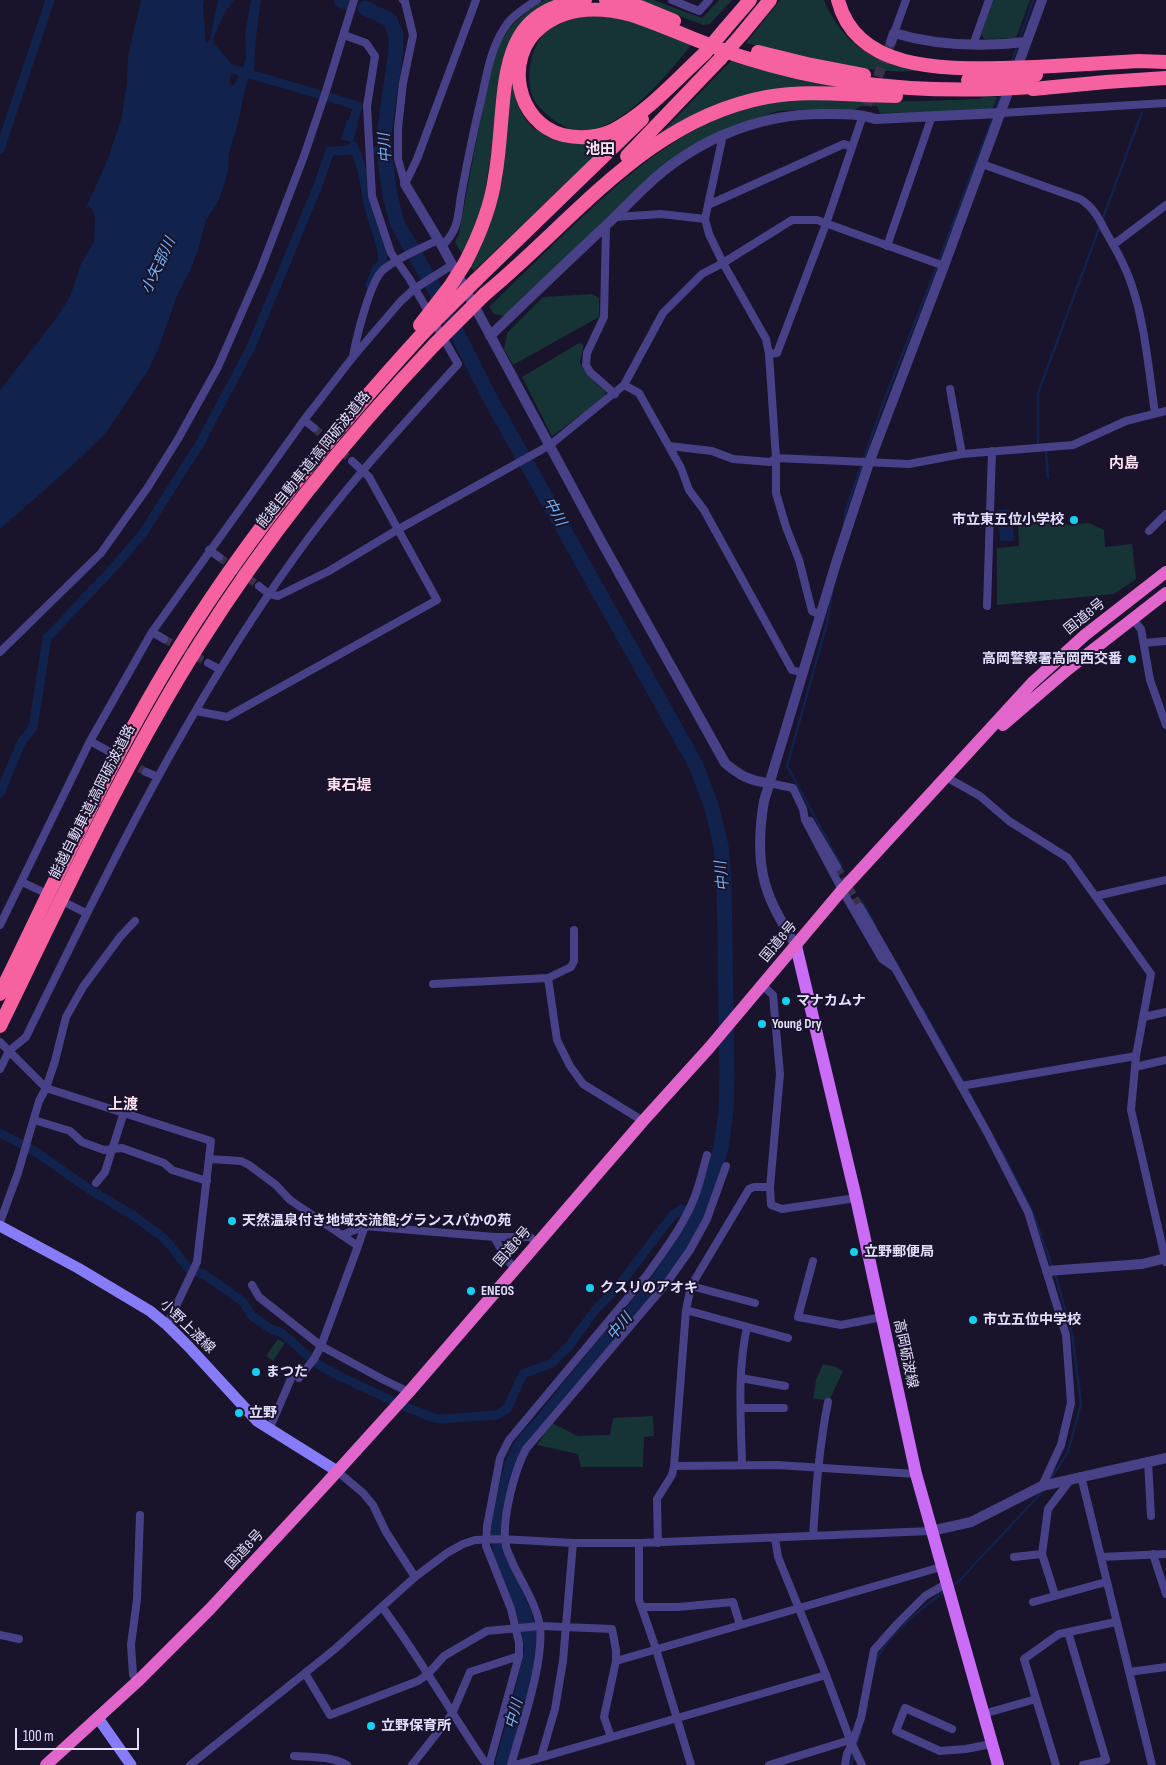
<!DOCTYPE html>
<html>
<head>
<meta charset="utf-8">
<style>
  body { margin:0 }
  #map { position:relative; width:1166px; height:1765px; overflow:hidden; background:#19132b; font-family:"Sofia Sans Condensed",sans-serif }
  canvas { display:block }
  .scale { position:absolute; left:15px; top:1728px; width:124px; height:22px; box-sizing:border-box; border:2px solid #e4dffd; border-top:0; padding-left:6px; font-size:15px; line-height:18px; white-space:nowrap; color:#e4dffd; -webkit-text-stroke:4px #19132b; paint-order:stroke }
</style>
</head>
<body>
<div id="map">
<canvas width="1166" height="1765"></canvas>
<div class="scale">100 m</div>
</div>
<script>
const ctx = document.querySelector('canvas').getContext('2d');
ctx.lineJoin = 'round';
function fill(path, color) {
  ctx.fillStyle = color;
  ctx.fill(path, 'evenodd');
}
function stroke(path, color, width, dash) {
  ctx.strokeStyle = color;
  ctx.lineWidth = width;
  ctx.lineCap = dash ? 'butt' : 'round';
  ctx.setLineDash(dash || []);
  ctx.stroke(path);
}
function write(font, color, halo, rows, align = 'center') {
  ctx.font = font + ' "Sofia Sans Condensed","Noto Sans JP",sans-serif';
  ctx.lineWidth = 4;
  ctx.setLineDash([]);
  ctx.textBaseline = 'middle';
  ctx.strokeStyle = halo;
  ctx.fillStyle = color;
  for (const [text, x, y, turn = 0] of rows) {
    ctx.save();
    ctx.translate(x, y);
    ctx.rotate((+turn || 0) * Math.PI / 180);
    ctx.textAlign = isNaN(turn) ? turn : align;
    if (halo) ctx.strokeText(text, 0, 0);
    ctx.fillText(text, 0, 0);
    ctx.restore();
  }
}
fill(new Path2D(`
  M 544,0 L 556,0 L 541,6 L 524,21 L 494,133 L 484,198 L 476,225 L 462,254 L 455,242 L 459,234 L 486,88 L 497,49 L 510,27 L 532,7 Z
  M 631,0 L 653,0 L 702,18 L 719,0 L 732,0 L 710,24 L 703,25 L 650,5 Z
  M 780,0 L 824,0 C 827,9 832,16 837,24 C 861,58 889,64 928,70 C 867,77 805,57 746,43 Z
  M 993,0 L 1030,0 L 1016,38 L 984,39 L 981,34 Z
  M 600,14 L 630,20 L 693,43 C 668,73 633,119 594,129 C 589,131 580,131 575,130 C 562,129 535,108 532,95 C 525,74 532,39 552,26 C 566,18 584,17 600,14 Z
  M 733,59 L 849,84 L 848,90 L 766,92 L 719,103 L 662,132 Z
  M 514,71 L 516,99 L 522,114 L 533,128 L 548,135 L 610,138 L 607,144 L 474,271 L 469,265 Z
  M 984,96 L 997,97 L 992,111 L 880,113 L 877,106 L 861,106 L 853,111 L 812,109 L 778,111 L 745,122 L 709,138 L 504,316 L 494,314 L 489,307 C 519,278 548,249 579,220 C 633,170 689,120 763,104 C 801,96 844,101 884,101 C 916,102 947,100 979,99 Z
  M 592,294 L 599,298 L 599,317 L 513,365 L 504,349 L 507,333 L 543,297 Z
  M 579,343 L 583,345 C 584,351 581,355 580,361 C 580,370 599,385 606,392 L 604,398 L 552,436 L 522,377 Z
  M 1063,521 L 1068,525 L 1089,523 L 1104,530 L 1105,547 L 1132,544 L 1136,579 L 1114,594 L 997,605 L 997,548 L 1019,546 L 1018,525 Z
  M 278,1339 L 285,1343 L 273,1361 L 266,1356 Z
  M 823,1364 L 836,1367 L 843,1371 L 829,1401 L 813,1398 L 816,1380 Z
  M 653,1416 L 654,1436 L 644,1437 L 643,1467 L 581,1467 L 578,1454 L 537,1445 L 552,1423 L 578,1436 L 610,1435 L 613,1418 Z`), '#163435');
fill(new Path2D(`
  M 141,0 L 204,0 C 201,12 207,26 205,39 L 207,43 L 210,39 L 218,0 L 234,0 L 225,12 L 213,39 L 214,43 L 229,61 L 233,70 L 229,81 L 231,85 L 234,85 L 246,60 L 245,34 L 251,0 L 261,0 L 256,38 L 254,70 L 246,85 L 239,119 L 229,154 L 228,170 L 224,185 L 218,202 L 206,220 L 199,247 L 189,273 L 177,296 L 159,347 L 148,371 L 104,435 L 75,463 L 0,529 L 0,390 L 55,320 L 70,297 L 81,264 L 94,242 L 95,219 L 92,209 L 89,207 L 86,208 L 107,161 L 121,120 L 127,83 L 128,56 Z
  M 347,120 L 356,121 L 356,123 L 358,124 L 353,141 L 355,145 L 352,146 L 350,142 L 341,139 Z
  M 1012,509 L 1014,541 L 1000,541 L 998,510 Z`), '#11234c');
stroke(new Path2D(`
  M 1019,41 L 1033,0
  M 1012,62 L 1017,46
  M 996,109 L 1001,93
  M 1102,221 L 1142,112
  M 1038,443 L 1038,393 L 1100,226
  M 1046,451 L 1048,478
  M 844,525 L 846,510 L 882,406 L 935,271 L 993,117
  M 832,592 L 827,623 L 787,766 L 841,865
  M 862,901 L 876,927
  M 922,1008 L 979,1110
  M 1001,1150 L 1033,1213 L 1053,1269
  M 1049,1481 L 1068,1452 L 1081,1404 L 1072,1333 L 1055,1274
  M 951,1587 L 959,1581 L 1044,1490
  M 875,1664 C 883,1638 923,1607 945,1591
  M 856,1747 L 867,1706
  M 851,1765 L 854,1754`), '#11234c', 2.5);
stroke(new Path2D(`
  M 222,66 L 318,94
  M 328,97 L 358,106 L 353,121
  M 353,146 C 363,166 364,181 368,203 C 372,223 383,242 383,263 L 377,268 L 370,285
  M 0,149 L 50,0
  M 377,151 L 384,151
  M 0,793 L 22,741 L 33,728 L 47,638 L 116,565 L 143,533 L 199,445 L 251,347 L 319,183 L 330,151 L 354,150
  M 0,1133 L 34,1151 L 92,1191 L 133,1215 L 166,1240 L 189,1269 L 205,1275 L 243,1302 L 252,1316 L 271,1329 L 282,1333 L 316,1363 L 341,1377 L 391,1400
  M 692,1213 L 699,1216
  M 406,1407 L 434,1418 L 444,1419 L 496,1415 L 507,1409 L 523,1374 L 552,1363 L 568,1347 L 596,1309 L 617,1288 L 665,1225 L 673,1215 L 682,1209 L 685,1210`), '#11234c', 9);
stroke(new Path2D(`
  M 341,0 L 346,2
  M 365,8 L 390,20 L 396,35 L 396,51 L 384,133 L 384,151 L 390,195 L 397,223 L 434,288 L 490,398 L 696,765 L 712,808 L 721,846 L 724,878 L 727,1077 L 726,1112 L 721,1147 L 714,1174 L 699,1216 L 658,1281 L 605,1343 L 544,1419 L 524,1441 L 513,1462 L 503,1501 L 498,1529 L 501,1557 L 518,1601 L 524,1612 L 532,1649 L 521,1698 L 502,1765`), '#11234c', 15);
stroke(new Path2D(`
  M 314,428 L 352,461
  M 219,557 L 259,586
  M 164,639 L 208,663
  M 129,762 L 146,772
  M 837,867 L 860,907`), '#37324a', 8, [8, 4]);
stroke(new Path2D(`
  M 867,105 L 891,42`), '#37324a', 10, [10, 5]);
stroke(new Path2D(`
  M 403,0 L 405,2 L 413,35 L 403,83 L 398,128 L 398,159 L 405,184
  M 672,0 L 699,11 L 709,0
  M 894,33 L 906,0
  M 973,45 L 989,0
  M 1001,113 L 1166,103
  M 723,135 L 705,219 L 709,234 L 723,263 L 766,339 L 769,354 L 776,458 L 776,493 L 786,527 L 799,560 L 812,611 L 821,615
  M 982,164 L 1080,199 C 1094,207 1100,221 1107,234 C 1117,251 1126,267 1132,286 C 1145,324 1149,373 1155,413
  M 405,184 L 417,159 L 476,0
  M 708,205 L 844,144 L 852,147
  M 616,217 L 661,214 L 705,219
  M 606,226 L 604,317 L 587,353 L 586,365 L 590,372 L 615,394
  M 1113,245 L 1166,205
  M 442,246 C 461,227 457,215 462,190 C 468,159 474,127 482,96 C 487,72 491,48 505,27 C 512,16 526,7 537,0
  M 887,246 L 932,116
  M 769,354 L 777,353 L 826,224 L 863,115
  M 353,357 C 356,339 370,281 383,270 C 396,258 422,248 438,240
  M 624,385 L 639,393 L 681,468 L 689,490 L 704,510 L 792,670 L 803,673
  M 950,389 L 962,454
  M 304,420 L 314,428
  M 669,446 L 712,451 L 733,459 L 770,462 L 776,458 L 909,464 L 962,454 L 1073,445 L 1126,421 L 1166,411
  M 1149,531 L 1166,514
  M 209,550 L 219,557
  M 259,586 L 269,594 L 278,596 L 329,571 L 397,530 L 550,445 L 624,385 L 663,313 L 702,274 L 723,263 L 792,220 L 817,220 L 944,266
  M 987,606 L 992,451
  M 1133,620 L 1141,629 L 1150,680 L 1166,725
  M 152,632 L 164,639
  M 1144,643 L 1166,641
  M 0,652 L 101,553 L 148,487 L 178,439 L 218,367 L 260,271 L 304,156 L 326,91 L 354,0
  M 208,663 L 219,669
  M 196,711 L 227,717 L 437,600 L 369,477 L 352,461
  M 90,741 L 110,752
  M 146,772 L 158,777
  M 946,777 L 980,796 L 1009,821 L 1068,858 L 1151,974 L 1136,1056 L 1131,1110 L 1166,1262
  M 769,783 L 793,788 L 803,809 L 805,820 L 842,890 L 882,959 L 895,968 L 988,1134 L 1028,1212 L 1066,1335 L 1071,1403 L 1061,1445 L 1042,1486
  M 810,821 L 837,867
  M 22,882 L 41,891
  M 1096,896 L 1166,880
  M 68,904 L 86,913
  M 860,907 L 894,966
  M 0,925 L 90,741 L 152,632 L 304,420 L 353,357 L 400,302 L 414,289 L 452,265
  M 548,978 L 571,967 L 574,961 L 574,930
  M 433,984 L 548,978 L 557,1040 L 570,1066 L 583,1084 L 643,1121
  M 762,985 L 773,995 L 780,1074 L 770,1187 L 771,1205 L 782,1209 L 856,1198
  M 1144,1017 L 1166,1012
  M 0,1042 L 46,1088 L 211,1141 L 197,1262 L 167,1325
  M 1135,1067 L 1166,1060
  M 0,1069 L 9,1051 L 26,1037 C 106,873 187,707 294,558 C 343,489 401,427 458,364 L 409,278 L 391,253 L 372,196 L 367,106 L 375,56 L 366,43 L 344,35
  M 961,1086 L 1136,1056
  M 34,1120 L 70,1131 L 82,1142 L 104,1150 L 122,1148 L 164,1163 L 172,1170 L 207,1181
  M 209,1159 L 241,1161 L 249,1165 L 276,1185 L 290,1200 L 358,1246 L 321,1346 L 314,1359 L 299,1378
  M 96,1183 L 105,1172 L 124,1112
  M 0,1222 L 18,1173 L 39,1101 L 46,1088 L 55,1061 L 66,1017 L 83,987 L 120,937 L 135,921
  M 342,1235 L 365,1226
  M 494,1237 L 508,1261 L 515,1268
  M 358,1246 L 365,1226 L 494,1237 L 530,1237 L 537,1243
  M 813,1261 L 798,1317 L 841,1325 L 882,1317
  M 252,1285 L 259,1297 L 321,1346 L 384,1380 L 409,1392
  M 691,1286 L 755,1303
  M 686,1310 L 788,1338
  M 741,1378 L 785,1386
  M 741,1408 L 784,1408
  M 269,1430 L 293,1374
  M 1148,1461 L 1151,1516
  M 742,1465 C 741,1419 737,1372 747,1327
  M 674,1466 L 686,1310 L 691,1286 L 749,1189 L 754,1187 L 770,1187
  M 337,1471 L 363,1493 L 373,1505 L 386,1532 L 415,1577
  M 1081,1476 L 1152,1765
  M 813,1536 C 816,1491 819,1447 828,1402
  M 775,1538 L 778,1557 L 826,1675 L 850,1740 L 862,1765
  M 639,1543 L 639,1600 L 656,1649 L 691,1765
  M 658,1543 L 657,1499 L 672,1475 L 674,1466 L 777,1465 L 916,1474
  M 1153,1554 L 1166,1594
  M 1014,1557 L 1042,1554
  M 1101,1557 L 1166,1554
  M 1055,1595 L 1042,1554 L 1048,1509 L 1071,1479
  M 1033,1602 L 1106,1582
  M 382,1607 C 419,1656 449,1710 484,1761 L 490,1765
  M 642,1607 L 678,1607 L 733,1602 L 740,1625
  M 1068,1632 L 1106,1760 L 1083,1765
  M 0,1635 L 19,1639
  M 616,1661 L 941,1567
  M 1129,1672 L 1166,1667
  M 305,1673 L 330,1715 L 418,1681 L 428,1674 L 444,1656 L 487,1631 L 540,1626 L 612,1629 L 616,1650 L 616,1661 L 604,1717 L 611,1737
  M 139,1680 L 133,1675 L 131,1645 L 137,1599 L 140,1515
  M 1036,1699 L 1056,1765
  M 983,1714 L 1036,1699 L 1024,1659 L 1059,1634 L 1116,1622
  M 952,1729 L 905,1708 L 896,1731 L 940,1751 L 966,1749 L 991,1744
  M 294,1756 C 313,1757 330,1756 347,1765
  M 541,1757 L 555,1709 L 563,1661 L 573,1543
  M 190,1765 L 335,1649 L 415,1577 L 447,1553 L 463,1544 L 475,1540 L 502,1539 L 573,1543 L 639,1543 L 931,1531
  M 412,1765 L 452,1714 L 470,1672 L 519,1656
  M 489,1765 L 519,1656 L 519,1643 L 511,1609 L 486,1546 L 487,1526 L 500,1458 L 509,1440 L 646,1276 C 664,1251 684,1225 695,1196 C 700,1183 703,1169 707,1155
  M 511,1765 C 521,1728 544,1664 540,1627 C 537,1605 522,1583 513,1564 C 511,1558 507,1552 506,1546 C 501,1522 514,1471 526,1449 L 666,1284 L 690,1250 L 707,1219 L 726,1166
  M 515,1765 L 826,1675
  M 769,1765 L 850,1740
  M 845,1765 L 847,1754 L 852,1744 L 861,1718 L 874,1650 L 898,1623 L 925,1596 L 946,1584`), '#484187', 8);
stroke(new Path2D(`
  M 891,42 L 894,33 C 937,46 982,47 1026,42
  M 405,184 L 442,246 L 600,539 L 725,763 C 739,775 750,781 769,783
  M 490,336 C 526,301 563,266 600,231 C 619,214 636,195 655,178 C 701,138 761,114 822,114 C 840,114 858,113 875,119 L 1001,113
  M 796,946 C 783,924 768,901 763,875 C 758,851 760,825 764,801 L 837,560 L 869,463 L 944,266 L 1042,0
  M 1047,1271 L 1142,1264 L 1166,1258
  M 931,1531 L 971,1522 L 1042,1486 L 1166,1458`), '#484187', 10);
stroke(new Path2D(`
  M 0,1226 L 78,1268 L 150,1311 L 167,1325 L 189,1347 L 257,1421 L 337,1471
  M 98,1718 L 131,1765`), '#867cf8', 11);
stroke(new Path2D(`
  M 796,946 L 856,1198 L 916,1474 L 998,1765`), '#cb6cf7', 12);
stroke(new Path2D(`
  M 1003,725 L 1067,670 L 1166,593
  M 46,1765 L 139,1680 L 210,1609 L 323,1487 L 409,1392 L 643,1121 L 709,1048 L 842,890 L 1032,683 L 1085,635 L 1166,572`), '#e066cc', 12);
stroke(new Path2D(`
  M 606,0 L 640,7 L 674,21
  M 838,0 C 856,71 943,69 1002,68
  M 725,29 L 750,0
  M 742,34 L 770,0
  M 758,52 L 807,64 L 864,75
  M 705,53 C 677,79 646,114 612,131 C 596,138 580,139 563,135 C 516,123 503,57 541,27 C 567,6 602,7 632,15 C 671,28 707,46 746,58 C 827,84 912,92 997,89
  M 1036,67 L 1139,61 L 1166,62
  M 968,80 L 1000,79
  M 1033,89 L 1106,82 L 1166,78
  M 627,156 L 720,59
  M 465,263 C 479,236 491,207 495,177 C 499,155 500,134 502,112 C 507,52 516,8 585,0
  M 476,280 L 642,119
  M 485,294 C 574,221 647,119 767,97 C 810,89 853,96 896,96
  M 0,994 C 59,873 115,749 187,635 C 256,526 337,427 424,332
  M 0,1026 C 63,897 123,765 200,643 C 268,535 347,437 434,345`), '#f661a0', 14);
stroke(new Path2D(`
  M 705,53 L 725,29
  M 720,59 L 742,34
  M 1002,68 L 1036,67
  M 1000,79 L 1036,75
  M 997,89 L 1033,87
  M 420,325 L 451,285 L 465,263
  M 424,332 L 476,280
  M 434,345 L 485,294`), '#f661a0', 14);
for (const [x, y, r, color] of [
  [1074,520,5,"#16d0f2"],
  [1132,659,5,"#16d0f2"],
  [786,1001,5,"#16d0f2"],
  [762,1024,5,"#16d0f2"],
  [232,1221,5,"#16d0f2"],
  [854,1252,5,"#16d0f2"],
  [590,1288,5,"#16d0f2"],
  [471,1291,5,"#16d0f2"],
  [973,1320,5,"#16d0f2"],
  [256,1372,5,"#16d0f2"],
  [239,1413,5,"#16d0f2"],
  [371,1726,5,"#16d0f2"]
]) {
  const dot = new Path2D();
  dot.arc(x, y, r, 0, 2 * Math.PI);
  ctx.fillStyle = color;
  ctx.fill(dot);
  stroke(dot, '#19132b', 2);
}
write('14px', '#e4dffd', '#19132b', [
  ["能越自動車道;高岡砺波道路",314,460,-51],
  ["国道8号",1085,617,-39],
  ["能越自動車道;高岡砺波道路",93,802,-63],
  ["国道8号",779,942,-50],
  ["国道8号",513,1247,-49],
  ["小野上渡線",187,1327,44],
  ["高岡砺波線",905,1354,78],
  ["国道8号",245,1550,-47]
]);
write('bold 14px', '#e4dffd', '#19132b', [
  ["市立東五位小学校",1064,520,"right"],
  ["高岡警察署高岡西交番",1122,659,"right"],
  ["マナカムナ",796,1001],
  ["Young Dry",772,1024],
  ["天然温泉付き地域交流館;グランスパかの苑",242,1221],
  ["立野郵便局",864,1252],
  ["クスリのアオキ",600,1288],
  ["ENEOS",481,1291],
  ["市立五位中学校",983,1320],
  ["まつた",266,1372],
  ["立野",249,1413],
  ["立野保育所",381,1726]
], 'left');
write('italic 15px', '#73b3f7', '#19132b', [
  ["中川",386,148,-94],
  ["小矢部川",159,266,-65],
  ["中川",554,512,61],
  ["中川",723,876,-96],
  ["中川",620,1327,-50],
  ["中川",515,1714,-75]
]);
write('bold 15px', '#fde1f1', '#19132b', [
  ["池田",600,150],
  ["内島",1124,464],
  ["東石堤",349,786],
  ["上渡",123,1105]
]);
</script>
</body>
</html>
